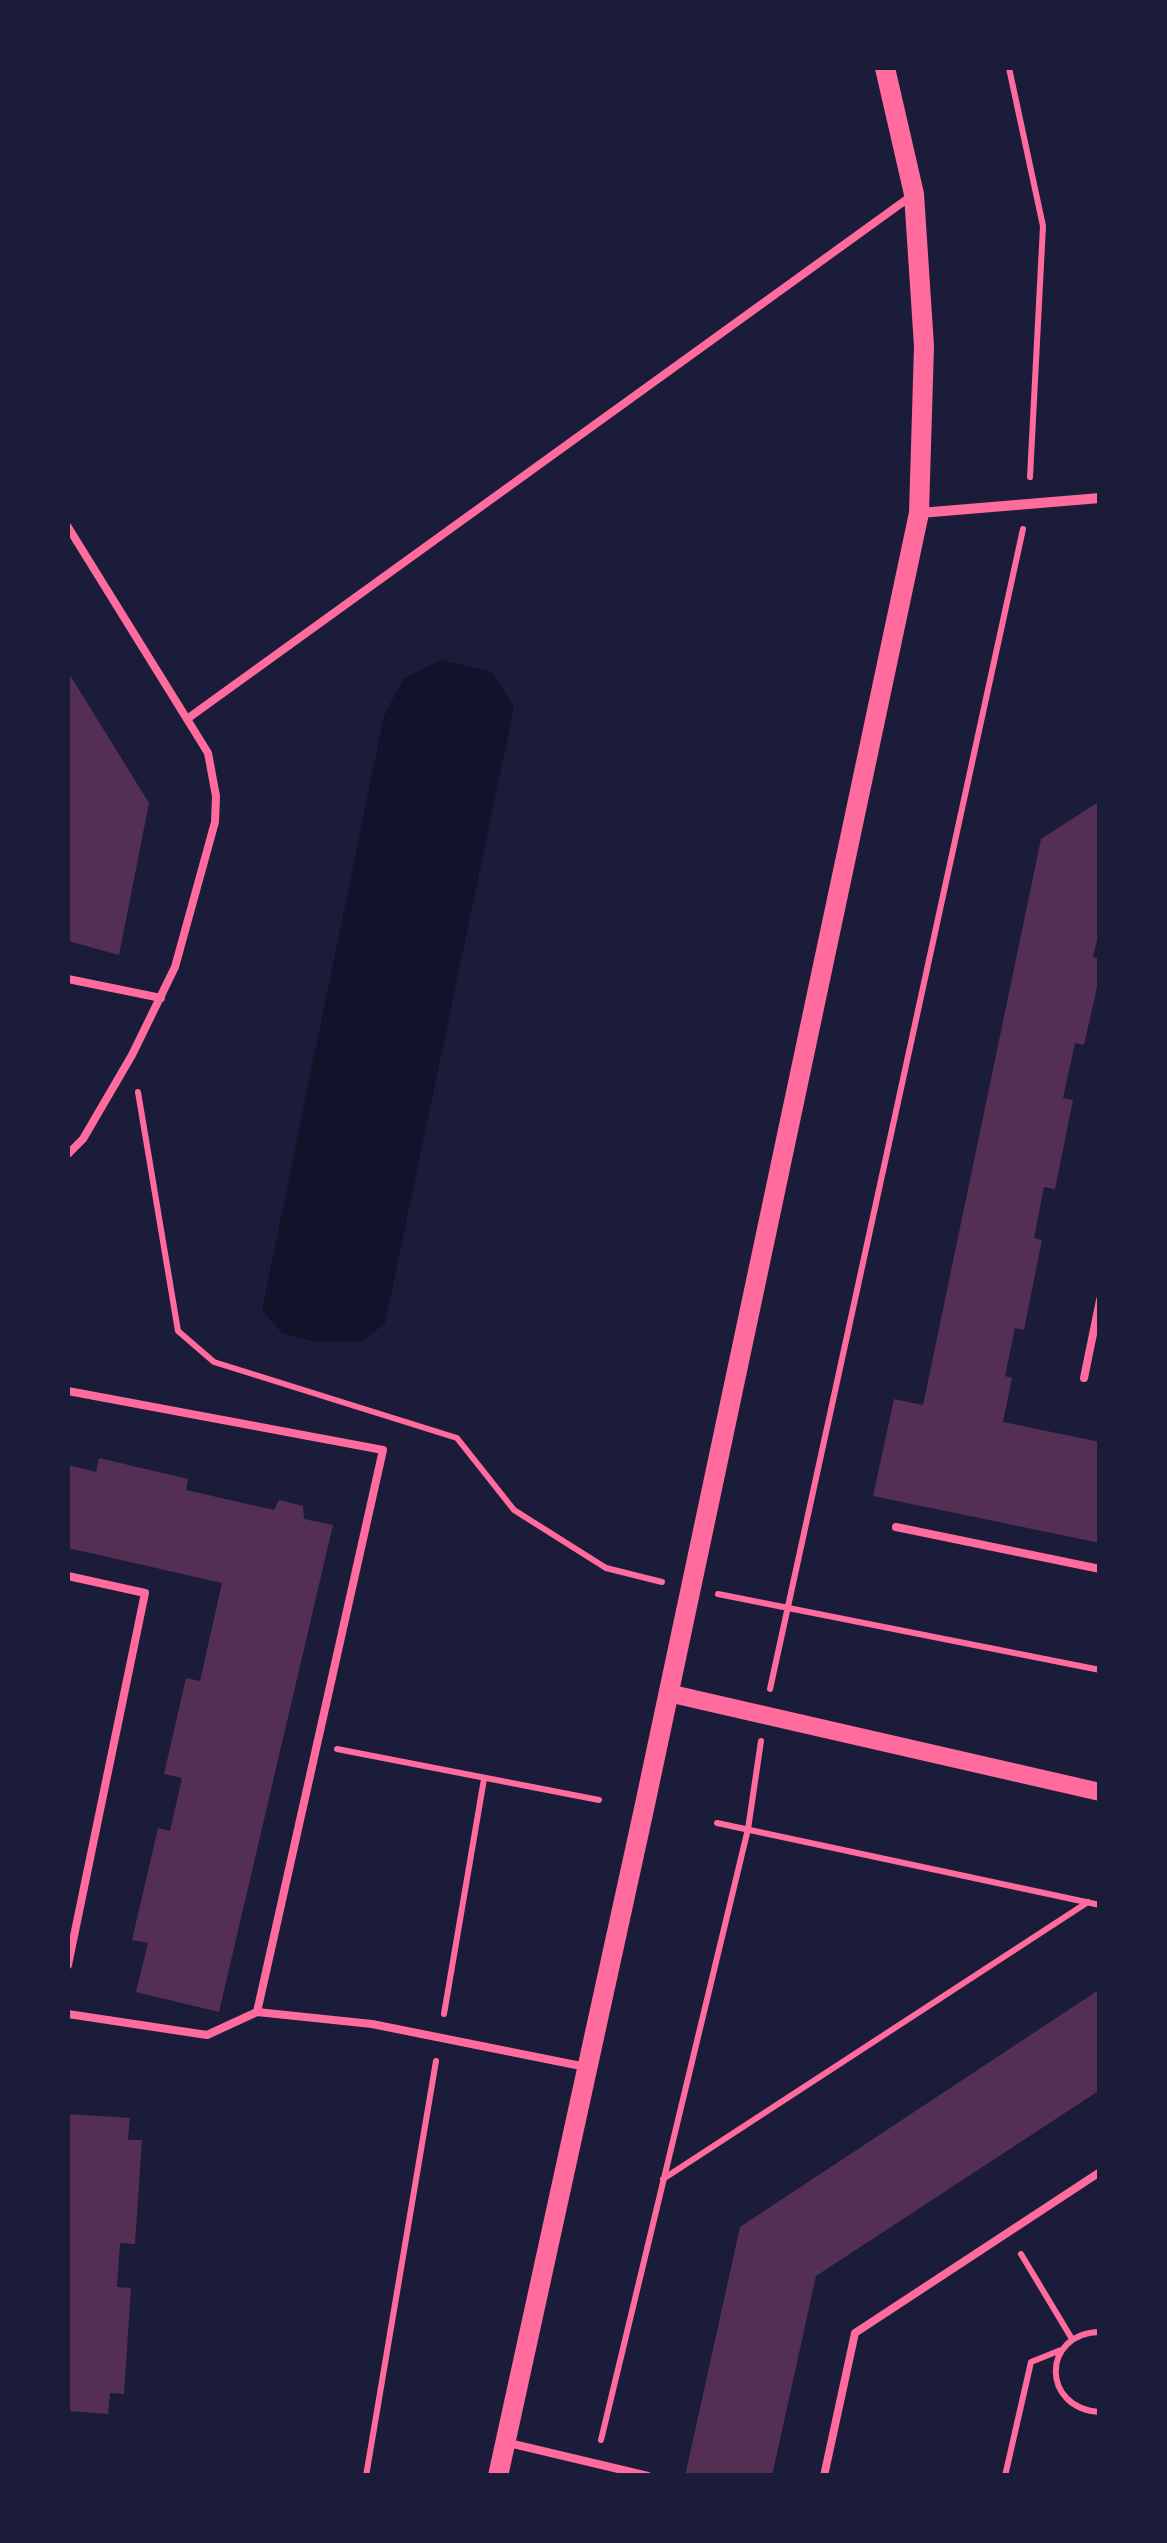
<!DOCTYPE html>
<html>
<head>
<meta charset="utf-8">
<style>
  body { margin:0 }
  #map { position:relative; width:1167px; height:2543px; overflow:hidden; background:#1b1b3a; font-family:Literata,serif }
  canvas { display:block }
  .frame { position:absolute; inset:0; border:70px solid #1b1b3a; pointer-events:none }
</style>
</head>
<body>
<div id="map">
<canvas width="1167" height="2543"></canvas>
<div class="frame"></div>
</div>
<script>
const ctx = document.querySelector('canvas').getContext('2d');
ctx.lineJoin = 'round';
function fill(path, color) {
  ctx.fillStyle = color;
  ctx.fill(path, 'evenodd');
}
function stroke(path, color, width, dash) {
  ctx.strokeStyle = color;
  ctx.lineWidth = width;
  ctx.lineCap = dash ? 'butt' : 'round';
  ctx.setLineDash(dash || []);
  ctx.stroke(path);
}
fill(new Path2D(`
  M 441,660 L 492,672 L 514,707 L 385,1323 L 363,1341 L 317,1342 L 282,1333 L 262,1310 L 384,716 L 403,679 Z`), '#12122b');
fill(new Path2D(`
  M 68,672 L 149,803 L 119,955 L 68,941 Z
  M 1100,801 L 1100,928 L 1093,957 L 1100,959 L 1100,974 L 1084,1045 L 1075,1043 L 1063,1098 L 1073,1100 L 1055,1189 L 1044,1187 L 1034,1238 L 1042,1240 L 1024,1330 L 1015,1328 L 1005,1376 L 1012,1378 L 1003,1422 L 1100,1442 L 1100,1543 L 873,1496 L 894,1399 L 923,1405 L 1041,839 Z
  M 99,1458 L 188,1479 L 186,1490 L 274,1510 L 279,1500 L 303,1506 L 304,1519 L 333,1525 L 219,2012 L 136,1992 L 148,1943 L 132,1940 L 158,1828 L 170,1831 L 182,1778 L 164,1774 L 186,1678 L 200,1681 L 222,1583 L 68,1548 L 68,1465 L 96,1472 Z
  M 1100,1989 L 1100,2090 L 816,2276 L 772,2476 L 685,2476 L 740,2227 Z
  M 68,2114 L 130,2118 L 128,2140 L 142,2140 L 135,2244 L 120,2243 L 117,2287 L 131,2288 L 124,2394 L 110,2393 L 108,2414 L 68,2411 Z`), '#542f53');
stroke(new Path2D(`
  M 1009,68 L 1043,226 L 1030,477
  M 138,1092 L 178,1331 L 214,1362 L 457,1438 L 514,1510 L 606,1568 L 662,1582
  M 718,1594 L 1100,1670
  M 770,1689 L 1023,529
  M 337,1749 L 599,1800
  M 717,1823 L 1100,1905
  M 444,2014 L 484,1779
  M 663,2179 L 1088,1902
  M 1021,2254 L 1072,2339
  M 1100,2332 C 1041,2333 1041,2409 1100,2412
  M 601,2440 L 748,1829 L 761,1741
  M 366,2476 L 436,2061
  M 1005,2476 L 1031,2362 L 1061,2350`), '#ff6b9d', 6);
stroke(new Path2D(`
  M 68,527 L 208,753 L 216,796 L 215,822 L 175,967 L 132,1055 L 83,1139 L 68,1154
  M 187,719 L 910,197
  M 68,979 L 161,998
  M 1084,1378 L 1100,1300
  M 68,1391 L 383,1450 L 257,2012
  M 896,1527 L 1100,1569
  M 68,1576 L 145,1593 L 68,1965
  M 68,2014 L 207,2035 L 257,2012 L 372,2024 L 586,2067
  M 509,2443 L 648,2476
  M 824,2476 L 855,2333 L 1100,2172`), '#ff6b9d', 8);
stroke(new Path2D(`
  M 920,513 L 1100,498`), '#ff6b9d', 10);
stroke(new Path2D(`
  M 668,1693 L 1100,1792`), '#ff6b9d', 18);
stroke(new Path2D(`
  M 498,2476 L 644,1809 L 919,513 L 924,346 L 914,194 L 885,68`), '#ff6b9d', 20);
</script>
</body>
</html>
